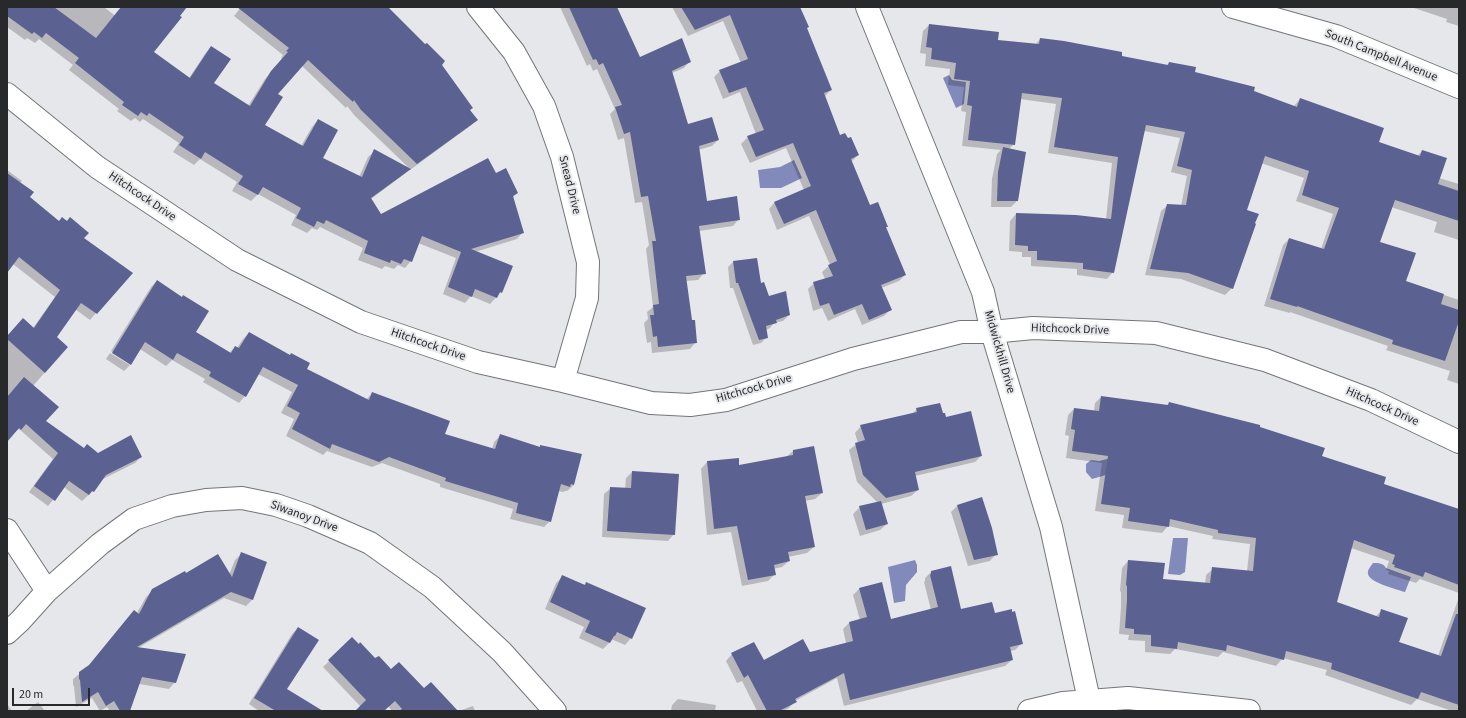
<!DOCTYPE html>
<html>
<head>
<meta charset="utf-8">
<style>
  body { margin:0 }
  #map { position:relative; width:1466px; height:718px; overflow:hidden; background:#e6e7eb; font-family:"Source Sans 3",sans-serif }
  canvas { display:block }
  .frame { position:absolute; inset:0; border:8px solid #28292b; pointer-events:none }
  .scale { position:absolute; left:12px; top:688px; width:78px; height:18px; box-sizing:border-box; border:2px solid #28292b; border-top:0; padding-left:5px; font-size:12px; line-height:14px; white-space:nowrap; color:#28292b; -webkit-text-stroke:3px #e6e7eb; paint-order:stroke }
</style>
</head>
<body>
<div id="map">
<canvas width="1466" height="718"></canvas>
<div class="frame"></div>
<div class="scale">20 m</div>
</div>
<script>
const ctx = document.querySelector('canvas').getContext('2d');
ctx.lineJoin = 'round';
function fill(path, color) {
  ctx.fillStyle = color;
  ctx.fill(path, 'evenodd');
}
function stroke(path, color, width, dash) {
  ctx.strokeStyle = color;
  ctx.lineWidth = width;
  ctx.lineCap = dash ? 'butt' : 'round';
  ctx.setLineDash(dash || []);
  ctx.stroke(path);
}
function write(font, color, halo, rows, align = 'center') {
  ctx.font = font + ' "Source Sans 3",sans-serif';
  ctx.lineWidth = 4;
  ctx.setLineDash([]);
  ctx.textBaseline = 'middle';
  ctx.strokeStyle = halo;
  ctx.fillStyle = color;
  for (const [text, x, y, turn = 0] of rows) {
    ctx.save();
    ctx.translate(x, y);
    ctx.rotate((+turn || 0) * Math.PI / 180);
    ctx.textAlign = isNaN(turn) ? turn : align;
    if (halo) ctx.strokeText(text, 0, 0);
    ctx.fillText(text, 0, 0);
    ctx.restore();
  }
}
fill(new Path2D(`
  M 949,75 L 952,80 L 966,82 L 964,104 L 956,108 L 943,78 Z
  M 794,160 L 802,178 L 781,188 L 760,188 L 758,170 L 780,167 Z
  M 1111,458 L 1113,473 L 1092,479 L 1086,472 L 1086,464 L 1091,460 L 1099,461 Z
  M 1173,538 L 1188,538 L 1185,572 L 1180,575 L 1168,574 Z
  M 915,560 L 917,565 L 917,572 L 906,585 L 905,601 L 894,603 L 888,567 Z
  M 1373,563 C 1379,563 1383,563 1386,568 L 1411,577 L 1405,592 C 1396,589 1370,583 1368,574 C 1367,570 1371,566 1373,563 Z`), '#828abc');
fill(new Path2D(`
  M 7,7 L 104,7 L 133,30 L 152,7 L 186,7 L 152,53 L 189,78 L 205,54 L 211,47 L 213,84 L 248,106 L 265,79 L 282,59 L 281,58 L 283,55 L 234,16 L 241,7 L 391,7 L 389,9 L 441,64 L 476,120 L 470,126 L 410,170 L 409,169 L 403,175 L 371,199 L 381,215 L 495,174 L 517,193 L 512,198 L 523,232 L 517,239 L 475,252 L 501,292 L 490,304 L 471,296 L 465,303 L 443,294 L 456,258 L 418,243 L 411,261 L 405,268 L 398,265 L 394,269 L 385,266 L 382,269 L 358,260 L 363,248 L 320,227 L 317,230 L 312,228 L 307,233 L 291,225 L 296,215 L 258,194 L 251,201 L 232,191 L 237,182 L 200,159 L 194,165 L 173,152 L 179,143 L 143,119 L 140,122 L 135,118 L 131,121 L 117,111 L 119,109 L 69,70 L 73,65 L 39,39 L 35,43 L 27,38 L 25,40 L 7,27 ZM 302,66 L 346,108 L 347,106 L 355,116 L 409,168 L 375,151 L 368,157 L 359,177 L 322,158 L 318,120 L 312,127 L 301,146 L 263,125 L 277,95 Z
  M 560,7 L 616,7 L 639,58 L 690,61 L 684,68 L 672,73 L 688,125 L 718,140 L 712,146 L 698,150 L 706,202 L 739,219 L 733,226 L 699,231 L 704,273 L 698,280 L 686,281 L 691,321 L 696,342 L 690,349 L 652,353 L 651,342 L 647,343 L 644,323 L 648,319 L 647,312 L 653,307 L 646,249 L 649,245 L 642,202 L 635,203 L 624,138 L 618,140 L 610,114 L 615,109 L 597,69 L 593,71 L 590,64 L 587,66 Z
  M 672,7 L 799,7 L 806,28 L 831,90 L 825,96 L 840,136 L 858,155 L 851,162 L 870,206 L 887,226 L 885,228 L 905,275 L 899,281 L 881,288 L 890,310 L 884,316 L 862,325 L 855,309 L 828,321 L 822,308 L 813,311 L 808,289 L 814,283 L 825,279 L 822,272 L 830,265 L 809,216 L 777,230 L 769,209 L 775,202 L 804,190 L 786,148 L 750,163 L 741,144 L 748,137 L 756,134 L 740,92 L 723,99 L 714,77 L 720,71 L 741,63 L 723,21 L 688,36 Z
  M 1411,7 L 1459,7 L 1459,26 L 1446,22 L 1447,19 Z
  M 929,25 L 997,41 L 1035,45 L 1040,39 L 1166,66 L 1169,63 L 1194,73 L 1294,106 L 1300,99 L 1378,142 L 1417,156 L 1422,151 L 1439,178 L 1459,184 L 1459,240 L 1434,232 L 1437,222 L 1391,207 L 1379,242 L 1405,282 L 1459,300 L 1459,384 L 1447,380 L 1450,371 L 1386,350 L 1388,346 L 1290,312 L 1290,313 L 1264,306 L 1283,245 L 1289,239 L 1321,249 L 1333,214 L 1296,201 L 1304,178 L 1261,163 L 1246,211 L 1232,288 L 1225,295 L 1181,279 L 1145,275 L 1161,211 L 1168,205 L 1181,206 L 1187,176 L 1171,172 L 1180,138 L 1144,131 L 1113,272 L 1107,279 L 1077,275 L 1077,269 L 1031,266 L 1031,257 L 1022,257 L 1022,252 L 1009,251 L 1010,221 L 1016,214 L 1106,219 L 1112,163 L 1048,153 L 1056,104 L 1020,99 L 1014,144 L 1009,149 L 1017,201 L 1011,207 L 991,207 L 992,179 L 997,154 L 1001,150 L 962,146 L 966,112 L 961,111 L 964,87 L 948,85 L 950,69 L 925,66 L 926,54 L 920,53 L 923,31 Z
  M 7,170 L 22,181 L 20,183 L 28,197 L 59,222 L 66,222 L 70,218 L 83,239 L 96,313 L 90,320 L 75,309 L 55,337 L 67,347 L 33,386 L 45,422 L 83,449 L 98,454 L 141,457 L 135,463 L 101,480 L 93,491 L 82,501 L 64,487 L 48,506 L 29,492 L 53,459 L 19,429 L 8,438 L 7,437 L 7,336 L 33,328 L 55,297 L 13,264 L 7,271 Z
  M 733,262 L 760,284 L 768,298 L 789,315 L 783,321 L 774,323 L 770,328 L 766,330 L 767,337 L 761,343 L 753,345 L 733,288 L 730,288 L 728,267 Z
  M 157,281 L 194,333 L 229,353 L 235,347 L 237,348 L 243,339 L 249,333 L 306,369 L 366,400 L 372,393 L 444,435 L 492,449 L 494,442 L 500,436 L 539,447 L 541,446 L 574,485 L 567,491 L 565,491 L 563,492 L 558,491 L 550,521 L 544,527 L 510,519 L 513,509 L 440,487 L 440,484 L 382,463 L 372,467 L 327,451 L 323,455 L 286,436 L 294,419 L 281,413 L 292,392 L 258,374 L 245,396 L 239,403 L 203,382 L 205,379 L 172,360 L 166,366 L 140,349 L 130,363 L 111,351 L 151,287 Z
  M 110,353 L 130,365 L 124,371 L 106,359 Z
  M 1101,397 L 1166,406 L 1169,403 L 1259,428 L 1382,485 L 1456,509 L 1459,508 L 1459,593 L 1420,579 L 1416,583 L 1388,574 L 1389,571 L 1386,570 L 1389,561 L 1351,548 L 1335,603 L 1375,617 L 1382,610 L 1398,642 L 1438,656 L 1459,597 L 1459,711 L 1452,711 L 1417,699 L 1411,705 L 1325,675 L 1327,670 L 1283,658 L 1276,666 L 1223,652 L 1218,657 L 1175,649 L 1170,654 L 1145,652 L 1145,641 L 1128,640 L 1129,635 L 1119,634 L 1121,607 L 1121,592 L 1120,591 L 1122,568 L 1128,561 L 1162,580 L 1205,584 L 1206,575 L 1213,569 L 1247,571 L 1250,544 L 1212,539 L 1213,536 L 1168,526 L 1162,533 L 1122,528 L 1124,515 L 1095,511 L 1102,463 L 1066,458 L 1069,436 L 1065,435 L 1068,415 L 1074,409 L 1094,411 L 1095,403 Z
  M 917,409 L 942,415 L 981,456 L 975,462 L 915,476 L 918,490 L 911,496 L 881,504 L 887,524 L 880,530 L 860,536 L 853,514 L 860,507 L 878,503 L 857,482 L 849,450 L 858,443 L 855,433 L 861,426 L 912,414 Z
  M 793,451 L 822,493 L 815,499 L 805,501 L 814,547 L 807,553 L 788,557 L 789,561 L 782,567 L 773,569 L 775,574 L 768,581 L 742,586 L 731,532 L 707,535 L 701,469 L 707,462 L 739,467 L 786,457 Z
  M 632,472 L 674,534 L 668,541 L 602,537 L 604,494 L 611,488 L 625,489 L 626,478 Z
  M 958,505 L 996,554 L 990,561 L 968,566 L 951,512 Z
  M 241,554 L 252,600 L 246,606 L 224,598 L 138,648 L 175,682 L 169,689 L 139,684 L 129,711 L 110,711 L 107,707 L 100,711 L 92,698 L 76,707 L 74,686 L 73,685 L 73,679 L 87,668 L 137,613 L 146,597 L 153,590 L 185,575 L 229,575 L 235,560 Z
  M 931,572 L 960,610 L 994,614 L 1022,643 L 1015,650 L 1010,651 L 1012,660 L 1005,666 L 844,706 L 837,678 L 795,701 L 789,708 L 783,711 L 757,711 L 742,681 L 737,683 L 726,661 L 732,654 L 763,661 L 809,653 L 846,643 L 843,629 L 849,623 L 860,620 L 853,595 L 860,588 L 891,620 L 931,610 L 924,582 L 925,581 L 925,578 Z
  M 563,576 L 584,585 L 586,583 L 631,638 L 625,645 L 611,639 L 609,643 L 603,649 L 579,638 L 584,627 L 545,609 L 556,583 Z
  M 298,628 L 286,689 L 294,711 L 259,711 L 249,704 L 292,634 Z
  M 352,639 L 375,660 L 456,711 L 392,711 L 388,706 L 383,711 L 356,711 L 361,707 L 323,667 Z
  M 678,699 L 716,705 L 715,711 L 671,711 L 672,705 Z
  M 38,702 L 45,711 L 26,711 Z
  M 7,704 L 12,711 L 7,711 Z
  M 473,706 L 475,711 L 459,711 Z`), '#0003');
fill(new Path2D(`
  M 7,7 L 54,7 L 96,38 L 121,7 L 187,7 L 180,16 L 182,17 L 154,52 L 190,78 L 211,46 L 231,59 L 214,83 L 250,106 L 271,71 L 288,52 L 286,51 L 289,48 L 237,7 L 388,7 L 425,44 L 427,43 L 445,61 L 442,65 L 473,108 L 470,110 L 478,120 L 417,164 L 361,110 L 354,100 L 353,102 L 308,60 L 278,94 L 283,97 L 265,125 L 303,146 L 318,119 L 338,130 L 323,158 L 362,177 L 374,149 L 411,169 L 371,198 L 381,214 L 488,158 L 496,173 L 506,168 L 518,193 L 513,196 L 524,233 L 471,249 L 513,266 L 502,293 L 500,292 L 497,298 L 475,289 L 472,297 L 448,287 L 461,252 L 422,236 L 412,262 L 404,259 L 401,264 L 391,260 L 390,263 L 364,253 L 368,241 L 326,220 L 324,224 L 317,221 L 314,227 L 296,218 L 301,208 L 263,187 L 258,195 L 238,184 L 243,176 L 205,152 L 201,159 L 179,145 L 184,137 L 149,113 L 147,116 L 141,112 L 138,116 L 122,105 L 124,102 L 75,63 L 79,58 L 46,33 L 42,38 L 34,32 L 32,34 L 7,16 Z
  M 569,7 L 617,7 L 640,57 L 682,38 L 691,62 L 672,71 L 688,124 L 712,117 L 719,140 L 699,146 L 707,201 L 737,196 L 740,220 L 699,226 L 706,274 L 686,276 L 692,320 L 695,320 L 697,343 L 658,347 L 657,336 L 653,337 L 650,315 L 654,315 L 653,305 L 659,304 L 652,241 L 656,241 L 648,196 L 641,197 L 630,132 L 624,134 L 615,107 L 622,105 L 603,63 L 599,65 L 596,59 L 593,60 Z
  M 681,7 L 800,7 L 809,27 L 807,28 L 832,90 L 824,93 L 840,135 L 845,133 L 848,138 L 851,137 L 859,155 L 851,159 L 870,205 L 878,202 L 888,227 L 886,227 L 906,275 L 881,285 L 892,310 L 869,320 L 862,304 L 834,315 L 829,303 L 820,306 L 813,282 L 833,276 L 828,265 L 837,261 L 816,210 L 784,224 L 774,202 L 811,186 L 793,143 L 756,157 L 747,136 L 764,130 L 746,87 L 729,93 L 719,70 L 748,59 L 730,15 L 695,30 Z
  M 929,24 L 999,32 L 998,40 L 1039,44 L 1040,38 L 1064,41 L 1122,52 L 1122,56 L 1168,65 L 1169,62 L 1196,67 L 1195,72 L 1255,87 L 1254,91 L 1297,107 L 1300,98 L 1384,128 L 1379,142 L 1420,156 L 1422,150 L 1447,158 L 1438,184 L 1459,191 L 1459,221 L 1395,200 L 1380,242 L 1416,253 L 1406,281 L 1444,294 L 1441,304 L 1459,310 L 1459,321 L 1445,361 L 1392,344 L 1393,340 L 1297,306 L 1297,307 L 1270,299 L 1289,238 L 1324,249 L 1339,208 L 1302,195 L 1309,171 L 1265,156 L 1247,210 L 1259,214 L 1255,223 L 1256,224 L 1233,289 L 1188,273 L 1150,269 L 1167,204 L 1186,205 L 1192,170 L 1177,166 L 1185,132 L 1146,125 L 1114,273 L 1083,269 L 1083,263 L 1037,260 L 1037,251 L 1028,251 L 1028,246 L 1015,245 L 1016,213 L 1076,215 L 1111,219 L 1118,157 L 1054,147 L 1062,98 L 1022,93 L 1015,145 L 968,140 L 972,106 L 967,105 L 970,81 L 954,79 L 956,63 L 931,59 L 932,48 L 926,47 Z
  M 1003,147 L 1026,152 L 1018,201 L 997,201 L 998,172 Z
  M 7,173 L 34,192 L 30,197 L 59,221 L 62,217 L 67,221 L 70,217 L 89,233 L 84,238 L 133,273 L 97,314 L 81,303 L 57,337 L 68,347 L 45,373 L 7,339 L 7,336 L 23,318 L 34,328 L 60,290 L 19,257 L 7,273 Z
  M 757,258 L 761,283 L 764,282 L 769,296 L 786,291 L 790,315 L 776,320 L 777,323 L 766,326 L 768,338 L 759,340 L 738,283 L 736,283 L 733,261 Z
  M 157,280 L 182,297 L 183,295 L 209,311 L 196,332 L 231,353 L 235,346 L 239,348 L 249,332 L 290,355 L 291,353 L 310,363 L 307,369 L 369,400 L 372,392 L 450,421 L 445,434 L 495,449 L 500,434 L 540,447 L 540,445 L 582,454 L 574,485 L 571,484 L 570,487 L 561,484 L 551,522 L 516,513 L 518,503 L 445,481 L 446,478 L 389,457 L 379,462 L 332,444 L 330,449 L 292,429 L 300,413 L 287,406 L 298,385 L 263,367 L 246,397 L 209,376 L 211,372 L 177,353 L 173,360 L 145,342 L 131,365 L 112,353 Z
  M 24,377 L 59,407 L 46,421 L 84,448 L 87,444 L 98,453 L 131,435 L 142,457 L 106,475 L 94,492 L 92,491 L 89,495 L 69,481 L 55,501 L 34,486 L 58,453 L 26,424 L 21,430 L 19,428 L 7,442 L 7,397 Z
  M 1101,396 L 1168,405 L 1169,402 L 1260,425 L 1260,427 L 1325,448 L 1322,456 L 1386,477 L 1384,484 L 1459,509 L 1459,585 L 1425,572 L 1423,577 L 1394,567 L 1395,565 L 1392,564 L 1395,555 L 1354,540 L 1337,602 L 1379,617 L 1381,609 L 1408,618 L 1399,642 L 1441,656 L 1456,614 L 1459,614 L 1459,705 L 1421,692 L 1418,699 L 1331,669 L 1332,663 L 1286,651 L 1284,660 L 1227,645 L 1226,651 L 1178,642 L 1177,649 L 1151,646 L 1151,635 L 1134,634 L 1134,629 L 1125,628 L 1127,600 L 1127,586 L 1126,585 L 1128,560 L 1165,563 L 1163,579 L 1210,583 L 1212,567 L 1253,571 L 1256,538 L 1218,533 L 1218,530 L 1170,519 L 1169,527 L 1128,521 L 1130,508 L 1101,504 L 1108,456 L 1072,451 L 1075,430 L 1071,429 L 1074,408 L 1099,411 Z
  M 940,403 L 943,413 L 945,413 L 946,417 L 971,411 L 982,456 L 915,472 L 919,490 L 886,498 L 863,475 L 855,443 L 865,440 L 860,425 L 917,412 L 916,408 Z
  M 814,446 L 823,493 L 805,496 L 815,547 L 788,552 L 790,561 L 774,565 L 776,575 L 748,580 L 737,526 L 714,529 L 707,461 L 739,458 L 739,465 L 793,455 L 793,450 Z
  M 632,471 L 679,474 L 675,535 L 607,531 L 610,487 L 631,488 Z
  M 982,497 L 992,528 L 998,555 L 974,560 L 957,505 Z
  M 881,501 L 888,524 L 866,530 L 859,506 Z
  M 241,552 L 267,562 L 253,600 L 231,592 L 137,647 L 186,654 L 176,683 L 142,677 L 130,711 L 120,711 L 114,701 L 106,706 L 98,692 L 82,702 L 80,680 L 79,679 L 79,672 L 89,665 L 134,610 L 139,614 L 152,589 L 185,571 L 186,573 L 218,554 L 232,577 Z
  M 951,566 L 961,609 L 992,602 L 995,613 L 1012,609 L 1012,612 L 1015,611 L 1023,644 L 1010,647 L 1013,660 L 850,700 L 844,673 L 795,699 L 797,702 L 779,711 L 767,711 L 748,675 L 744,678 L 731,653 L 754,642 L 764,660 L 803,639 L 810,652 L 853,641 L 849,622 L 867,617 L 859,588 L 882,582 L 891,619 L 938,607 L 930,575 L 931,574 L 931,571 Z
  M 562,575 L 585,585 L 586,582 L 646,608 L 632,639 L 617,632 L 615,636 L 614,636 L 610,643 L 585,632 L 590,621 L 550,602 Z
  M 298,627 L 319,640 L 287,689 L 323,711 L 276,711 L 254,698 Z
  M 352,637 L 359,644 L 360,642 L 375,658 L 379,656 L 391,669 L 399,662 L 424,688 L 431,682 L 458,711 L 399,711 L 402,709 L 395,701 L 384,711 L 355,711 L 366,700 L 328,660 Z`), '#5b6291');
const minor = new Path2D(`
  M 478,7 L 514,52 L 544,106 L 562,157 L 588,262 L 587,298 L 563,381
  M 867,7 L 983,292 L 992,332 L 1051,527 L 1089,700 L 1091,711
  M 1233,7 L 1336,36 L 1459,87
  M 7,94 L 97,167 L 237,260 L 361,322 L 478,362 L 563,381 L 651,403 L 690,405 L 726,400 L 853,359 L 961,332 L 992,332 L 1033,328 L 1156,333 L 1265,360 L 1371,400 L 1459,442
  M 7,530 L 47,591
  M 7,633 L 20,621 L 47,591 L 100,544 L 134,519 L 172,506 L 206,500 L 242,498 L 276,505 L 308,516 L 370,543 L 432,587 L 502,652 L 555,711
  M 1029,711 L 1063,703 L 1128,698 L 1249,711`);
stroke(minor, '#747579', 24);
stroke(minor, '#fff', 22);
write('12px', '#28292b', '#e6e7eb', [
  ["South Campbell Avenue",1381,56,22],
  ["Snead Drive",569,185,76],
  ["Hitchcock Drive",142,197,34],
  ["Hitchcock Drive",1070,330,2],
  ["Hitchcock Drive",428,345,19],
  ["Midwickhill Drive",999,352,74],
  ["Hitchcock Drive",754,389,-16],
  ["Hitchcock Drive",1382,407,24],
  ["Siwanoy Drive",304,517,20]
]);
</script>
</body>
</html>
